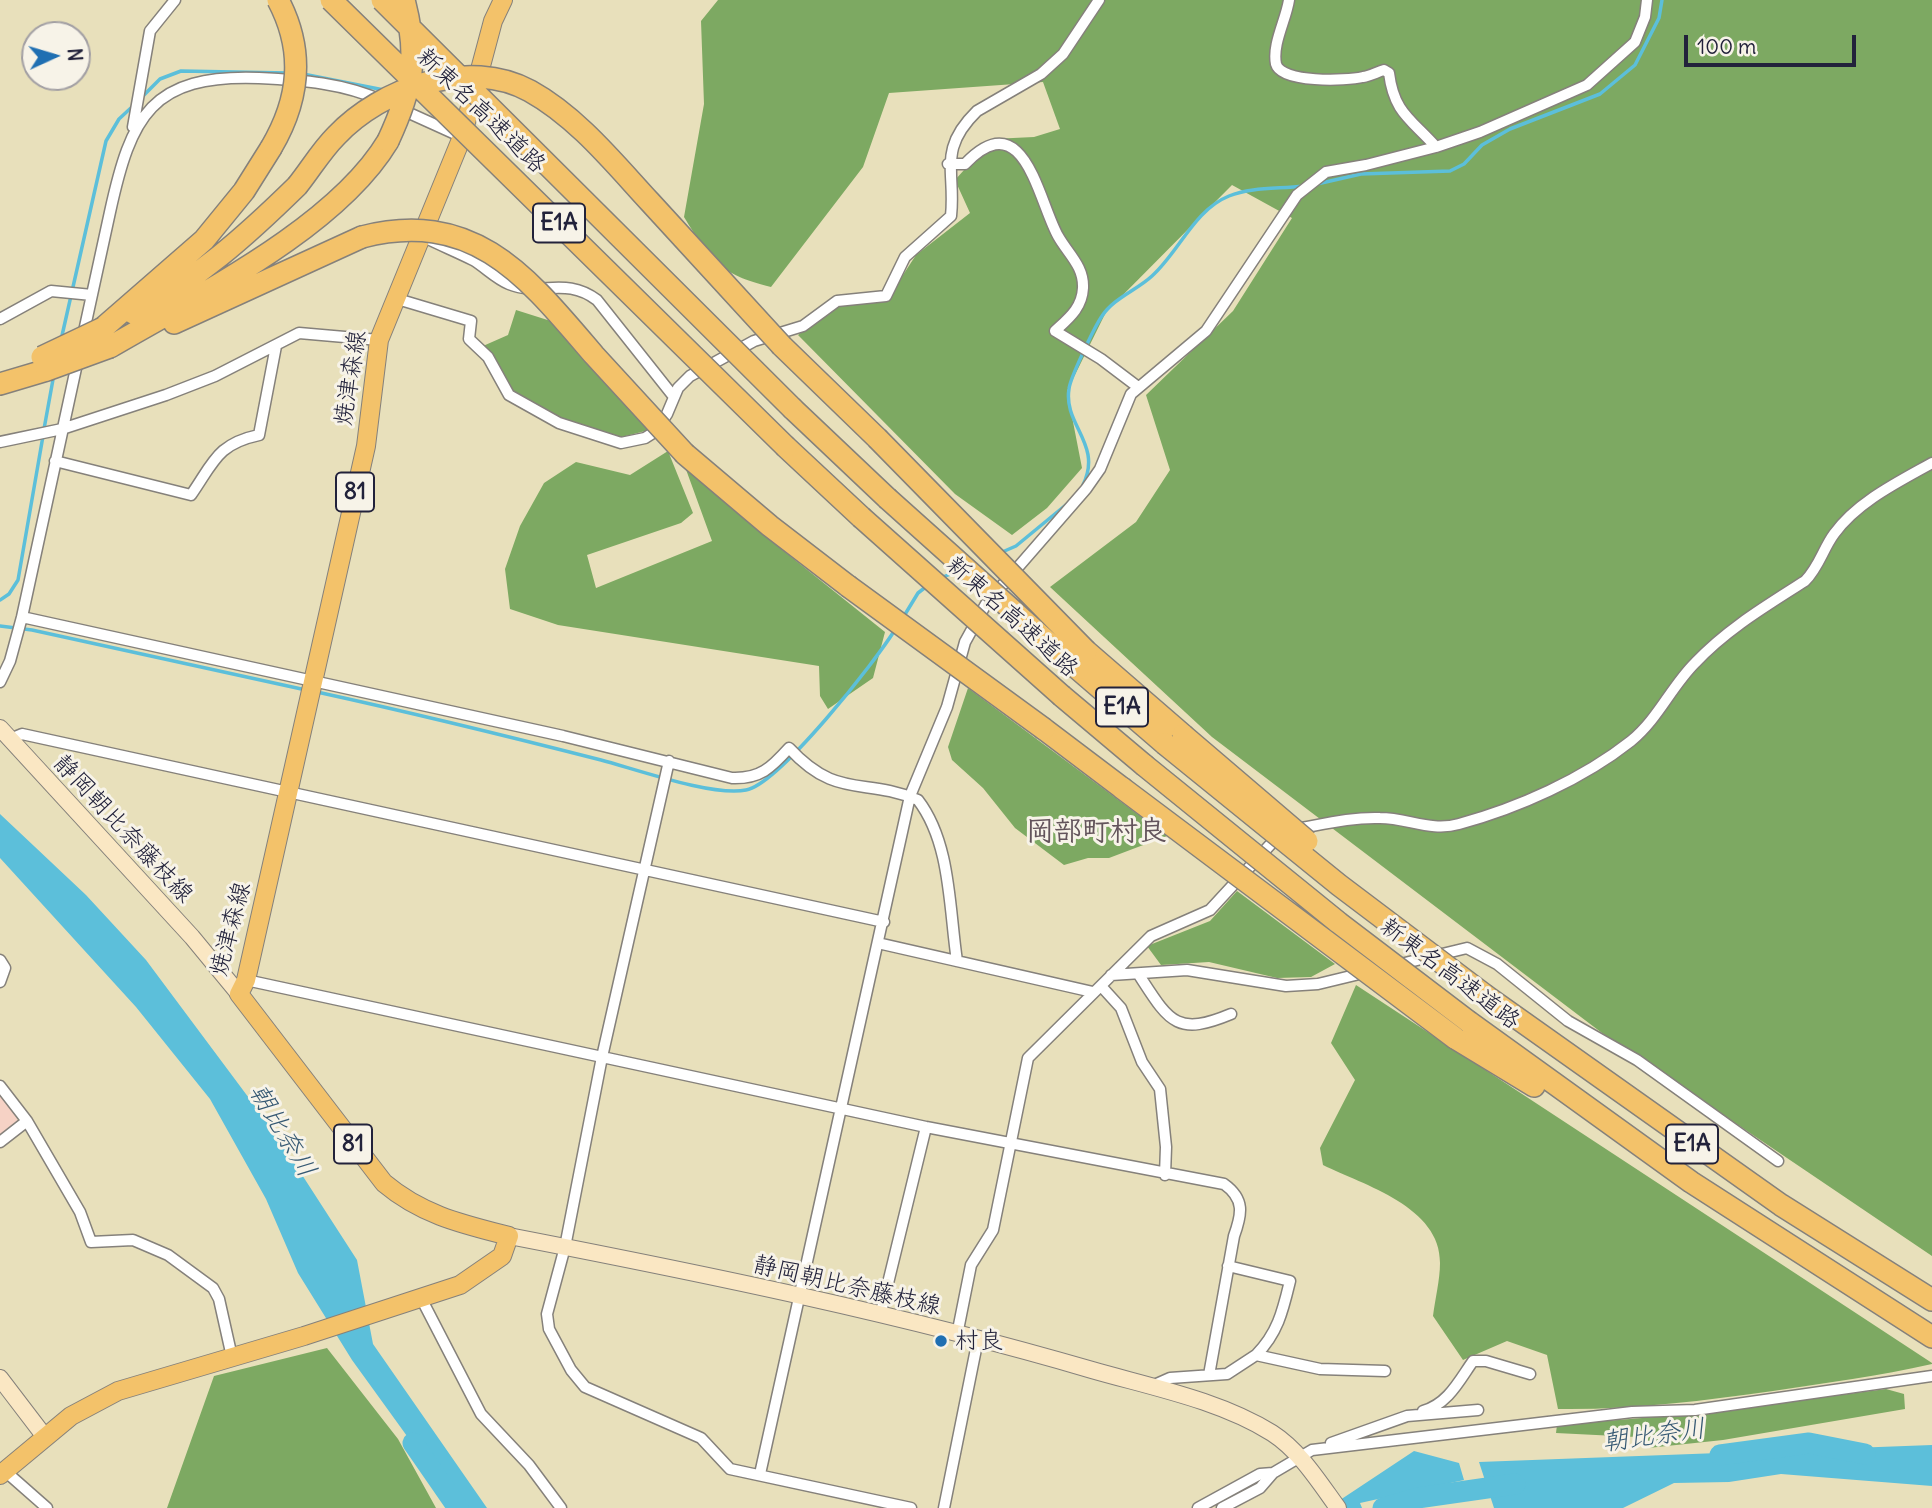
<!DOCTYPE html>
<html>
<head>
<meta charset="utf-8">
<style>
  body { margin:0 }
  #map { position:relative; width:1932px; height:1508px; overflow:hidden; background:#e8e0bb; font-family:Delius,sans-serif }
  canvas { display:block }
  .north { position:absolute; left:21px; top:21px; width:70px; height:70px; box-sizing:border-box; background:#f7f3e8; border:2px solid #a29fa3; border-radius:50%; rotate:86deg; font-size:19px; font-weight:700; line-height:28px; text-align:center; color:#22223b }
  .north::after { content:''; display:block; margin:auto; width:24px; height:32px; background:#1f6fb2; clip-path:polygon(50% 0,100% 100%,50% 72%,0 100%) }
  .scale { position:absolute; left:1684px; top:35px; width:172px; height:32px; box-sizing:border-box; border:4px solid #22223b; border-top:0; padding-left:9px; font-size:21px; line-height:24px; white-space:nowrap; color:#22223b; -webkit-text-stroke:5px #f7f3e8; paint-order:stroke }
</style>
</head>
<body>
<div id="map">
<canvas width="1932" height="1508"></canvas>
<div class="north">N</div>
<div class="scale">100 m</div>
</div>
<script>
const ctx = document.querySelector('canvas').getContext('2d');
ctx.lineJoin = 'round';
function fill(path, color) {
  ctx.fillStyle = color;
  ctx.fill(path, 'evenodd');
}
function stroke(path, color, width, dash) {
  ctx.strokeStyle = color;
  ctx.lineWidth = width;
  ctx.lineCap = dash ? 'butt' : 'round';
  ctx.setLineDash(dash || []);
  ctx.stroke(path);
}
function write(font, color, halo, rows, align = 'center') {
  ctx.font = font + ' Delius,"Klee One",sans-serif';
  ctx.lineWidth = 6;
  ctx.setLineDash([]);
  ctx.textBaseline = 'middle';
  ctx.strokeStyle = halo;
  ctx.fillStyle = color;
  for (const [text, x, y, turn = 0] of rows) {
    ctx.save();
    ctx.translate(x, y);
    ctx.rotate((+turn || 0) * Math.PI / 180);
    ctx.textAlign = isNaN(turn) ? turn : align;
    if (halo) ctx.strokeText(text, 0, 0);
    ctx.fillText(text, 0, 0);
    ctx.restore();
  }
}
fill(new Path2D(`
  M 0,1095 L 17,1118 L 17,1123 L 0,1136 Z`), '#f6d2c5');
fill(new Path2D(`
  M 718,0 L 1932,0 L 1932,1256 L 1602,1033 L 1212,737 L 1050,587 L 1136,522 L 1170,470 L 1146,395 L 1233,311 L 1292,218 L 1232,185 L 1106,312 L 1067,391 L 1082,468 L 1047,508 L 1012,535 L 955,494 L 798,335 L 836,306 L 886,301 L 916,255 L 970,213 L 955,180 L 992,139 L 1034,137 L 1060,129 L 1043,82 L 889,93 L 863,167 L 771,287 C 719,274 711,261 684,217 L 704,104 L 701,21 Z
  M 516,310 L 557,323 L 653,429 L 618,438 L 556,418 L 505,387 L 483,346 L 508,335 Z
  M 668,451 L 693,513 L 681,523 L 587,555 L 596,588 L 712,541 L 684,464 L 760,532 L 885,632 L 873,678 L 828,709 L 820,696 L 819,666 L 558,625 L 510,609 L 505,569 L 520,526 L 544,483 L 576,462 L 630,475 Z
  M 968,688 L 1167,836 L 1109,858 L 1088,858 L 1064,865 L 1015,828 L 983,788 L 952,760 L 948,747 Z
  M 1237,891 L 1335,964 L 1311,977 L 1277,978 L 1209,962 L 1161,965 L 1147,946 L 1210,921 Z
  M 1356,985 L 1932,1363 L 1932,1364 C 1879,1376 1826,1383 1773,1391 C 1701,1401 1631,1410 1558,1409 L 1547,1355 L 1507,1341 L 1463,1360 L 1433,1316 C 1435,1299 1440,1280 1440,1263 C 1441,1207 1364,1185 1323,1165 L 1320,1148 L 1355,1080 L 1331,1043 Z
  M 327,1348 L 398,1439 L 436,1508 L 167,1508 L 214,1376 Z
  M 1886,1389 L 1904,1394 L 1905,1409 L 1723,1440 L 1648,1448 L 1636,1437 L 1556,1433 L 1557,1425 L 1703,1413 Z`), '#7da962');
fill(new Path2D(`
  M 0,814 L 86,895 L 146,960 L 275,1133 L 357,1260 L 373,1344 L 487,1508 L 459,1508 L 352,1360 L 298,1273 L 266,1199 L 210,1099 L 136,1007 L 0,858 Z
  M 1932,1445 L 1932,1486 L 1781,1474 L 1729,1482 L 1674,1483 L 1623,1508 L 1494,1508 L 1479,1462 Z
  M 1414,1451 L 1459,1463 L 1464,1480 L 1360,1503 L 1362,1508 L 1328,1508 Z`), '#5cbfda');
stroke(new Path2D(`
  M 303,74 L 384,90
  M 141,98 L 160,79 L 181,71 L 288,73
  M 1317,184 L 1361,174 L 1450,171 L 1464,164 L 1482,145 L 1510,129 L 1600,94 L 1635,65 L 1659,18 L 1662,0
  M 61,340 L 106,141 L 119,119 L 133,106
  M 44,429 L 54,374
  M 1083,485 C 1103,444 1063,425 1069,389 C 1070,378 1095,326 1102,316 C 1114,298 1137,290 1152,276 C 1179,252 1194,210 1229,196 C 1251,187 1279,189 1303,186
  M 1000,553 L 1016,546 L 1067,504
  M 943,577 L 958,571
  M 0,600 L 9,594 L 18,580 L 43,436
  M 904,616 L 918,593 L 927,586
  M 0,626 L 32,630 L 306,690
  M 317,692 C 413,713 507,736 601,760 C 635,769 714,797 746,790 C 779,784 877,660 896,628`), '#5cbfda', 3.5);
stroke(new Path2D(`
  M 413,1443 L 458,1508
  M 1720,1455 L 1809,1443 L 1865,1454
  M 1383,1508 L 1418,1498 L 1515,1484`), '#5cbfda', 21);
const street = new Path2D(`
  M 1289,0 C 1286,20 1272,44 1276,64 C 1281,83 1346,81 1363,77 C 1370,76 1377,72 1384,70 L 1389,73 C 1394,113 1411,119 1436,147
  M 398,108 L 462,137
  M 133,127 L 150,31 L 175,0
  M 948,164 L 965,164 C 1024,102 1038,200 1058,236 C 1068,254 1084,266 1083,288 C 1082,308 1069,318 1055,331 L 1101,359 L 1138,387
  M 424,237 C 440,245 457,252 473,260 C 485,267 496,279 509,284 C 541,297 565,276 597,300 L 674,397
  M 394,298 L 471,321 L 469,339 L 488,357 L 509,395 L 559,423 L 621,443 L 645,438 L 656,431 L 667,414 L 678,388 L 690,376 L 754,341 L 803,326 L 837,301 L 886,296 L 905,257 L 951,216 C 956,172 937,150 977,111 L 1041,74 L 1063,54 L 1099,0
  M 0,319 L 51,291 L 92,295
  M 83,336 C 92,295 101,253 110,212 C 131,116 151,74 259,78 C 302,80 343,83 383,101
  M 0,442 L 62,429 L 166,395 L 215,376 L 299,333 L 379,340
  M 55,461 L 191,495 C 214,462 217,444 259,435 L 276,346
  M 22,617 L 563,736 L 732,778 C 760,779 771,768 789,748 C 837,800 863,777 918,800 C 951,843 949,908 957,961
  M 0,682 L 10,661 L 22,617 L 78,359
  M 10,739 L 22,734 L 884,922
  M 669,761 L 602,1057 L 565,1247 L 547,1314 L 549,1329 L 571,1370 L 585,1387 L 701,1438 L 730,1469 L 911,1508
  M 1296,829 C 1324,824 1352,817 1380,818 C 1408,818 1431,832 1459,824 C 1518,808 1583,779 1631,741 C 1658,719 1671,687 1695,663 C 1727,629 1766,606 1805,581 C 1819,567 1823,549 1834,534 C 1857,502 1898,482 1932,463
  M 878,943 L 1093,992
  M 0,960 L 5,968 L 0,982
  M 1111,975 L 1187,970 L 1286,986 L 1318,984 L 1467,948 L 1497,964 L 1568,1021 L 1637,1060 L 1778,1161
  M 1139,975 C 1169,1021 1176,1037 1231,1014
  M 246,980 L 926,1127 L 1224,1184 C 1245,1199 1242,1214 1234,1236 L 1209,1375
  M 1101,986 L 1121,1008 L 1142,1062 L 1160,1089 L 1166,1147 L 1165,1175
  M 0,1086 L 27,1121 L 80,1212 L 91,1242 L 133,1240 L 168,1255 L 213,1288 L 219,1299 L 232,1357
  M 0,1142 L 27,1121
  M 1228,1266 L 1290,1281 C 1283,1310 1278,1333 1256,1355
  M 421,1298 L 481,1414 L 529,1465 L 561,1508
  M 880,1316 L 926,1127
  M 957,1335 L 971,1265 L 993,1230 L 1028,1058 L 1151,936 L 1210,910 L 1281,833
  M 1152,1386 L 1170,1378 L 1227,1374 L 1256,1355 L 1320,1369 L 1385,1371
  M 1423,1411 C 1448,1404 1459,1381 1473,1361 L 1486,1361 L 1530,1374
  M 1331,1443 L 1407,1416 L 1478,1410
  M 5,1471 L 47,1508
  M 760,1474 L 910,796 L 947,707 L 965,642 L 986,604 L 1086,489 L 1100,469 L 1131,394 L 1206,331 L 1297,195 L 1326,172 L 1366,165 L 1436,147 L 1480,132 L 1587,85 L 1635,42 L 1645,17 L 1647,0
  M 944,1508 L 978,1339
  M 1198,1508 L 1260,1474 L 1273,1473
  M 1222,1508 L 1260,1488 L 1273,1473 L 1312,1450 L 1632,1412 L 1695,1410 L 1932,1376`);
const secondary = new Path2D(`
  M 0,728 L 192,937 L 239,994
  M 509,1236 C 705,1274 901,1314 1092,1370 C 1151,1387 1219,1400 1272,1433 C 1300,1451 1319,1482 1338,1508
  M 0,1378 L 45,1437`);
const primary = new Path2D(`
  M 0,1475 L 71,1416 L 118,1391 L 304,1336 L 460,1285 L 502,1256 L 509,1236 C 462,1224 422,1215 384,1183 L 239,994 L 246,980 L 366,446 L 379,340 L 462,137 L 493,21 L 503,0`);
const highway = new Path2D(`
  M 133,313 C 196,281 247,235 297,186
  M 174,323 L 362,237
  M 103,328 L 204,240 L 244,191 L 271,148
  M 782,346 L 877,438
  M 110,347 C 197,296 336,228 388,141
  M 0,384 L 47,370
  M 793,409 L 887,498
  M 786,447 L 861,517
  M 685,454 L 770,526 L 848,586
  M 1086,651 L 1183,735
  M 1078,669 L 1165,744
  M 1062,696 L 1144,765
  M 1044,729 L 1122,788
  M 1486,996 L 1781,1205 L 1932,1300
  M 1469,1022 L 1691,1182 L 1932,1337
  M 1455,1038 L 1534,1086`);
stroke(street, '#85817b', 13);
stroke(secondary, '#85817b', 18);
stroke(primary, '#85817b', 20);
stroke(highway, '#85817b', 24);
stroke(street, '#fff', 10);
stroke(secondary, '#fae7c3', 16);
stroke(primary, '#f3c26a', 18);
stroke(highway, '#f3c26a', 21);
const highwayBridge = new Path2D(`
  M 331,0 L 786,447
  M 382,0 L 793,409
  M 388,141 C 413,87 419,57 404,0
  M 271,148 C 300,99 305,51 278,0
  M 297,186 C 310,170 321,151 336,136 C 381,88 469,57 530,91 C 577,117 614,163 650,202 C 694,250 738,298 782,346
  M 362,237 C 475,208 528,278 594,355 C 624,388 655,421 685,454
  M 42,357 L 103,328
  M 47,370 L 110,347
  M 877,438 L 1086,651
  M 887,498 L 1078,669
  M 861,517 L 1062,696
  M 848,586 L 1044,729
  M 1183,735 L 1307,841
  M 1165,744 L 1339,885 L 1486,996
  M 1144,765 L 1339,923 L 1469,1022
  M 1122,788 L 1455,1038`);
stroke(highwayBridge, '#85817b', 24, []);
stroke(highwayBridge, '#f3c26a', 21);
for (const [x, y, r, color] of [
  [941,1341,7,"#1f6fb2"]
]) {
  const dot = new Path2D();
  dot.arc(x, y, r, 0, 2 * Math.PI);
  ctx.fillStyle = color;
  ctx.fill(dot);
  stroke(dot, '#f7f3e8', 2.5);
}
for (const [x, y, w] of [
  [559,223,52],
  [355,492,38],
  [1122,707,52],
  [353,1144,38],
  [1692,1144,52]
]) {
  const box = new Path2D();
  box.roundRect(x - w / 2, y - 19.5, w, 39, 5);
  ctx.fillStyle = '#f7f3e8';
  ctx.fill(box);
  stroke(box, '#22223b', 2);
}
write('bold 23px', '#22223b', null, [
  ["E1A",559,223],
  ["81",355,492],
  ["E1A",1122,707],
  ["81",353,1144],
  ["E1A",1692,1144]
]);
write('24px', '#22223b', '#f7f3e8', [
  ["新東名高速道路",481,111,44],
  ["焼津森線",351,378,-81],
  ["新東名高速道路",1012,617,42],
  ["静岡朝比奈藤枝線",123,829,47],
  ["焼津森線",231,929,-75],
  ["新東名高速道路",1450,974,37],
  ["静岡朝比奈藤枝線",847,1286,13]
]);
write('24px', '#22223b', '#f7f3e8', [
  ["村良",955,1341]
], 'left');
write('italic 26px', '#365973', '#f7f3e8', [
  ["朝比奈川",282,1131,59],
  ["朝比奈川",1654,1436,-8]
]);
write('bold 28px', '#63545b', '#f7f3e8', [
  ["岡部町村良",1096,832]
]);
</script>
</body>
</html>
